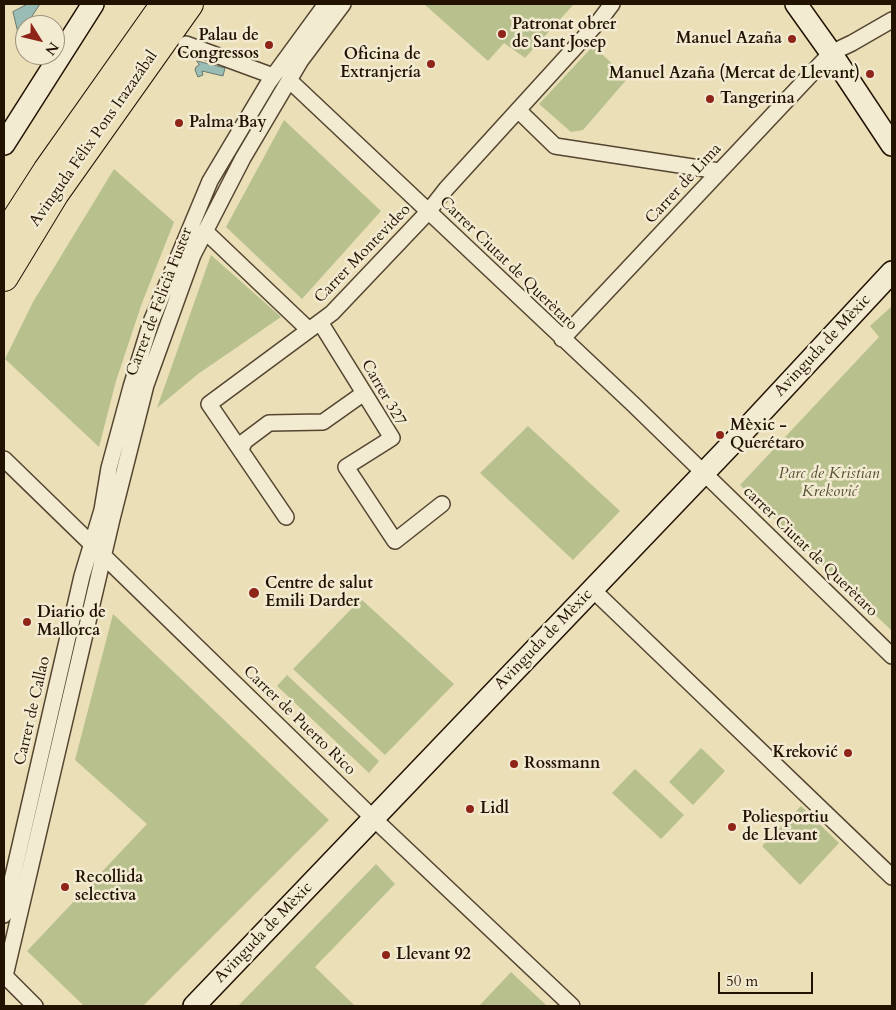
<!DOCTYPE html>
<html>
<head>
<meta charset="utf-8">
<style>
  body { margin:0 }
  #map { position:relative; width:896px; height:1010px; overflow:hidden; background:#ebdfb8; font-family:Cardo,serif }
  canvas { display:block }
  .frame { position:absolute; inset:0; border:5px solid #221202; pointer-events:none }
  .north { position:absolute; left:15px; top:15px; width:50px; height:50px; box-sizing:border-box; background:#f2ead1; border:1px solid #9f947e; border-radius:50%; rotate:126deg; font-size:14px; font-weight:700; line-height:20px; text-align:center; color:#221202 }
  .north::after { content:''; display:block; margin:auto; width:18px; height:22px; background:#8f2418; clip-path:polygon(50% 0,100% 100%,50% 72%,0 100%) }
  .scale { position:absolute; left:718px; top:972px; width:95px; height:22px; box-sizing:border-box; border:2px solid #221202; border-top:0; padding-left:6px; font-size:15px; line-height:18px; white-space:nowrap; color:#221202; -webkit-text-stroke:4px #f2ead1; paint-order:stroke }
</style>
</head>
<body>
<div id="map">
<canvas width="896" height="1010"></canvas>
<div class="frame"></div>
<div class="north">N</div>
<div class="scale">50 m</div>
</div>
<script>
const ctx = document.querySelector('canvas').getContext('2d');
ctx.lineJoin = 'round';
function fill(path, color) {
  ctx.fillStyle = color;
  ctx.fill(path, 'evenodd');
}
function stroke(path, color, width, dash) {
  ctx.strokeStyle = color;
  ctx.lineWidth = width;
  ctx.lineCap = dash ? 'butt' : 'round';
  ctx.setLineDash(dash || []);
  ctx.stroke(path);
}
function write(font, color, halo, rows, align = 'center') {
  ctx.font = font + ' Cardo,serif';
  ctx.lineWidth = 5;
  ctx.setLineDash([]);
  ctx.textBaseline = 'middle';
  ctx.strokeStyle = halo;
  ctx.fillStyle = color;
  for (const [text, x, y, turn = 0] of rows) {
    ctx.save();
    ctx.translate(x, y);
    ctx.rotate((+turn || 0) * Math.PI / 180);
    ctx.textAlign = isNaN(turn) ? turn : align;
    if (halo) ctx.strokeText(text, 0, 0);
    ctx.fillText(text, 0, 0);
    ctx.restore();
  }
}
fill(new Path2D(`
  M 424,4 L 574,4 L 525,58 L 504,43 L 488,61 Z
  M 593,46 L 628,78 L 583,130 L 571,132 L 539,104 Z
  M 284,120 L 381,211 L 302,299 L 226,227 Z
  M 114,169 L 174,222 L 142,303 L 116,381 L 99,447 L 5,359 L 33,302 Z
  M 211,255 L 281,317 L 198,374 L 157,408 Z
  M 892,306 L 892,631 L 740,485 L 879,337 L 870,326 Z
  M 528,426 L 620,511 L 573,560 L 480,473 Z
  M 361,599 L 454,684 L 385,755 L 293,669 Z
  M 113,614 L 329,820 L 143,1006 L 84,1006 L 27,951 L 147,824 L 75,760 Z
  M 287,675 L 379,761 L 369,773 L 277,686 Z
  M 701,748 L 725,771 L 693,805 L 669,782 Z
  M 635,769 L 684,815 L 661,839 L 612,793 Z
  M 801,806 L 839,843 L 800,885 L 762,846 Z
  M 376,864 L 395,884 L 315,967 L 355,1006 L 238,1006 Z
  M 511,972 L 547,1006 L 479,1006 Z`), '#b8c18e');
const water = new Path2D(`
  M 28,4 L 40,4 L 20,34 L 18,33 L 13,12 Z
  M 197,61 L 225,68 L 223,76 L 202,71 L 203,75 L 198,77 L 195,70 L 196,67 L 199,65 Z`);
fill(water, '#99bcb5');
stroke(water, '#69786d', 1);
const street = new Path2D(`
  M 186,44 L 273,76
  M 289,80 L 634,405 L 892,656
  M 518,110 L 555,146 L 719,171
  M 205,231 L 309,330
  M 320,322 L 392,438 L 346,467 L 395,541 L 442,504
  M 562,339 L 831,53 L 852,43 L 892,20
  M 241,449 L 245,441 L 269,423 L 323,422 L 364,393
  M 4,459 L 373,818 L 572,1006
  M 286,517 L 209,404 L 332,313 L 428,212 L 446,189 L 600,20 L 612,4
  M 592,589 L 892,877
  M 4,915 L 82,576 L 102,510 L 109,468 L 131,387 L 151,322 L 210,181 L 269,82 L 326,4
  M 4,975 L 35,1006
  M 5,976 L 112,519 L 146,385 L 193,255 L 243,158 L 301,60 L 343,4`);
const secondary = new Path2D(`
  M 796,4 L 831,53 L 892,145
  M 4,144 L 93,4
  M 194,1006 L 745,430 L 892,272`);
const highway = new Path2D(`
  M 4,238 L 47,171 L 165,4
  M 4,277 L 55,193 L 189,4`);
stroke(street, '#544530', 18);
stroke(secondary, '#221202', 24);
stroke(highway, '#221202', 30);
stroke(street, '#f2ead1', 15);
stroke(secondary, '#f2ead1', 21);
stroke(highway, '#ebdfb8', 28);
for (const [x, y, r, color] of [
  [502,34,5,"#8f2418"],
  [792,39,5,"#8f2418"],
  [269,45,5,"#8f2418"],
  [431,64,5,"#8f2418"],
  [870,74,5,"#8f2418"],
  [710,99,5,"#8f2418"],
  [179,123,5,"#8f2418"],
  [720,435,5,"#8f2418"],
  [254,593,6,"#8f2418"],
  [27,622,5,"#8f2418"],
  [848,753,5,"#8f2418"],
  [514,764,5,"#8f2418"],
  [470,809,5,"#8f2418"],
  [732,827,5,"#8f2418"],
  [65,887,5,"#8f2418"],
  [386,955,5,"#8f2418"]
]) {
  const dot = new Path2D();
  dot.arc(x, y, r, 0, 2 * Math.PI);
  ctx.fillStyle = color;
  ctx.fill(dot);
  stroke(dot, '#f2ead1', 2);
}
write('bold 16px', '#221202', '#f2ead1', [
  ["Patronat obrer",512,25],
  ["de Sant Josep",512,43],
  ["Palau de",259,36,"right"],
  ["Congressos",259,54,"right"],
  ["Manuel Azaña",782,39,"right"],
  ["Oficina de",421,55,"right"],
  ["Extranjería",421,73,"right"],
  ["Manuel Azaña (Mercat de Llevant)",860,74,"right"],
  ["Tangerina",720,99],
  ["Palma Bay",189,123],
  ["Mèxic -",730,426],
  ["Querétaro",730,444],
  ["Centre de salut",265,584],
  ["Emili Darder",265,602],
  ["Diario de",37,613],
  ["Mallorca",37,631],
  ["Kreković",838,753,"right"],
  ["Rossmann",524,764],
  ["Lidl",480,809],
  ["Poliesportiu",742,818],
  ["de Llevant",742,836],
  ["Recollida",75,878],
  ["selectiva",75,896],
  ["Llevant 92",396,955]
], 'left');
write('16px', '#221202', '#f2ead1', [
  ["Avinguda Félix Pons Irazazábal",94,139,-55],
  ["Carrer de Lima",684,184,-47],
  ["Carrer Montevideo",363,254,-46],
  ["Carrer Ciutat de Querètaro",508,264,44],
  ["Carrer de Felicià Fuster",160,302,-69],
  ["Avinguda de Mèxic",823,346,-47],
  ["Carrer 327",383,393,60],
  ["carrer Ciutat de Querètaro",810,552,44],
  ["Avinguda de Mèxic",544,640,-46],
  ["Carrer de Callao",33,711,-77],
  ["Carrer de Puerto Rico",299,721,44],
  ["Avinguda de Mèxic",264,933,-46]
]);
write('italic 16px', '#564f33', '#f2ead1', [
  ["Parc de Kristian",829,474],
  ["Kreković",829,492]
]);
</script>
</body>
</html>
